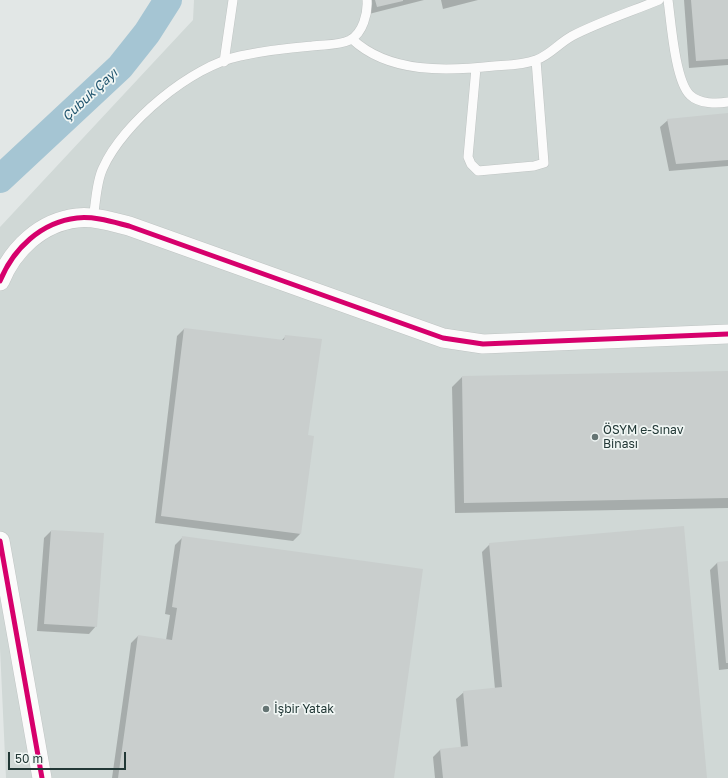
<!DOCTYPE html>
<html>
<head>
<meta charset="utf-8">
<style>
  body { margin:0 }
  #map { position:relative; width:728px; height:778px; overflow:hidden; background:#e2e7e6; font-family:"Golos Text",sans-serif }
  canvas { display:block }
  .scale { position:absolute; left:8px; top:752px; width:118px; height:18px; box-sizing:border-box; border:2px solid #223836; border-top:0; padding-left:5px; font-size:12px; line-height:14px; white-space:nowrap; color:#223836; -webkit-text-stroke:3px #f0f6f4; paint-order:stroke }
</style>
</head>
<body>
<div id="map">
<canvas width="728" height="778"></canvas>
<div class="scale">50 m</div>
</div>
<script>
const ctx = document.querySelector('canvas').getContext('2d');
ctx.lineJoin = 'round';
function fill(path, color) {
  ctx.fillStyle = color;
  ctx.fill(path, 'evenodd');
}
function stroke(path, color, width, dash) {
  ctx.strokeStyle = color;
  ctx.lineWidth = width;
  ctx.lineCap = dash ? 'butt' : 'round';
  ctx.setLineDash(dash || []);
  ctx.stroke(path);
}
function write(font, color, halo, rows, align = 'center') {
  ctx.font = font + ' "Golos Text",sans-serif';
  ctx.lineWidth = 3.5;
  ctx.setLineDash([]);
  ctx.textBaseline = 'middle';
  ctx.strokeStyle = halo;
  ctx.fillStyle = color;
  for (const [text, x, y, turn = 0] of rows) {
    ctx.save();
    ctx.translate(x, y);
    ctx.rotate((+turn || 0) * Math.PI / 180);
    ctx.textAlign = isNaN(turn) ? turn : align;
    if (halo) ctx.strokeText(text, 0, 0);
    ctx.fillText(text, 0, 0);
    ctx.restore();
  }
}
fill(new Path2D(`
  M 194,0 L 728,0 L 728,778 L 6,778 L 0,648 L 0,227 L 193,20 Z`), '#d0d8d6');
fill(new Path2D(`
  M 365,0 L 424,0 L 369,14 Z
  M 441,0 L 478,0 L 443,9 Z
  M 684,0 L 728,0 L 728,65 L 689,68 Z
  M 728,114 L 728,166 L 669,171 L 660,127 L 668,120 Z
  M 184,329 L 281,341 L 286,336 L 307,436 L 300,534 L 293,541 L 155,523 L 177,336 Z
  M 728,372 L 728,508 L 455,513 L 452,387 L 462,377 Z
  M 51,531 L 96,626 L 89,634 L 37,631 L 44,538 Z
  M 183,537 L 393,778 L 112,778 L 131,643 L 138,636 L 166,640 L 170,615 L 165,614 L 175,545 Z
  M 490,544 L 705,778 L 435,778 L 433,757 L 440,750 L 461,748 L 456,699 L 464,692 L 495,689 L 482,552 Z
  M 728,562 L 728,669 L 719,670 L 710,570 L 717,563 Z`), '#0003');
stroke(new Path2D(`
  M 0,179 L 120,67 L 147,33 L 168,0`), '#a5c5d3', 28);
fill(new Path2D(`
  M 375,0 L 403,0 L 403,1 L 377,7 Z
  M 691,0 L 728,0 L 728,59 L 696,61 Z
  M 728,113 L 728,160 L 676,164 L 667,119 Z
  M 184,328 L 284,340 L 285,335 L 322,339 L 308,435 L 314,436 L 301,534 L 161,516 Z
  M 728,371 L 728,498 L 464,503 L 462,376 Z
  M 684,526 L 707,778 L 443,778 L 440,749 L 468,746 L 463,691 L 502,687 L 489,543 Z
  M 51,530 L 104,533 L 97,627 L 44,624 Z
  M 182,536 L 423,569 L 394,778 L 118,778 L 138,635 L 172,640 L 177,608 L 172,607 Z
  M 728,561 L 728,663 L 726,663 L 717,562 Z`), '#c9cecd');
const lane = new Path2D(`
  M 668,0 C 671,21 675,81 690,95 C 699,104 717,104 728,102
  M 352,39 C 389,74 448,71 494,66 C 508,65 523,65 536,60 C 550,55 559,43 572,36 C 599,22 630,12 659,0
  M 224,62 L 233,0
  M 476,68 L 468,157 L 471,164 L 478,171 L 534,166 L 544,163 L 536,60
  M 93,218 C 96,203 96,182 103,168 C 123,123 191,66 240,56 C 263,51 288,48 312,46 C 325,44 337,46 350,40 C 363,33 368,13 367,0`);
const street = new Path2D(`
  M 0,281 C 13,249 41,222 77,218 C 94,216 113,222 129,226 L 443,338 L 483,344 L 728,334
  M 0,541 L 42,778`);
stroke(lane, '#bfc4c3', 10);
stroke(street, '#bfc4c3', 20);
stroke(lane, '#fbfbfb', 9);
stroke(street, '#fbfbfb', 19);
stroke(new Path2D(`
  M 0,281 C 13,249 41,222 77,218 C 94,216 113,222 129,226 L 443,338 L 483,344 L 728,334
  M 0,541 L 42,778`), '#d6006c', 5);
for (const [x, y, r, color] of [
  [595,437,4,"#657574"],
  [266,709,4,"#657574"]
]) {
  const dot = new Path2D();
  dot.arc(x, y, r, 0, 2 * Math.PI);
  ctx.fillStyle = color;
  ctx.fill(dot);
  stroke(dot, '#f0f6f4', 1.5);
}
write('12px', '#223836', '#f0f6f4', [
  ["ÖSYM e-Sınav",603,430],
  ["Binası",603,444],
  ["İşbir Yatak",274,709]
], 'left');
write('italic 13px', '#21556f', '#f0f6f4', [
  ["Çubuk Çayı",90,95,-43]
]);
</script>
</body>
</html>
